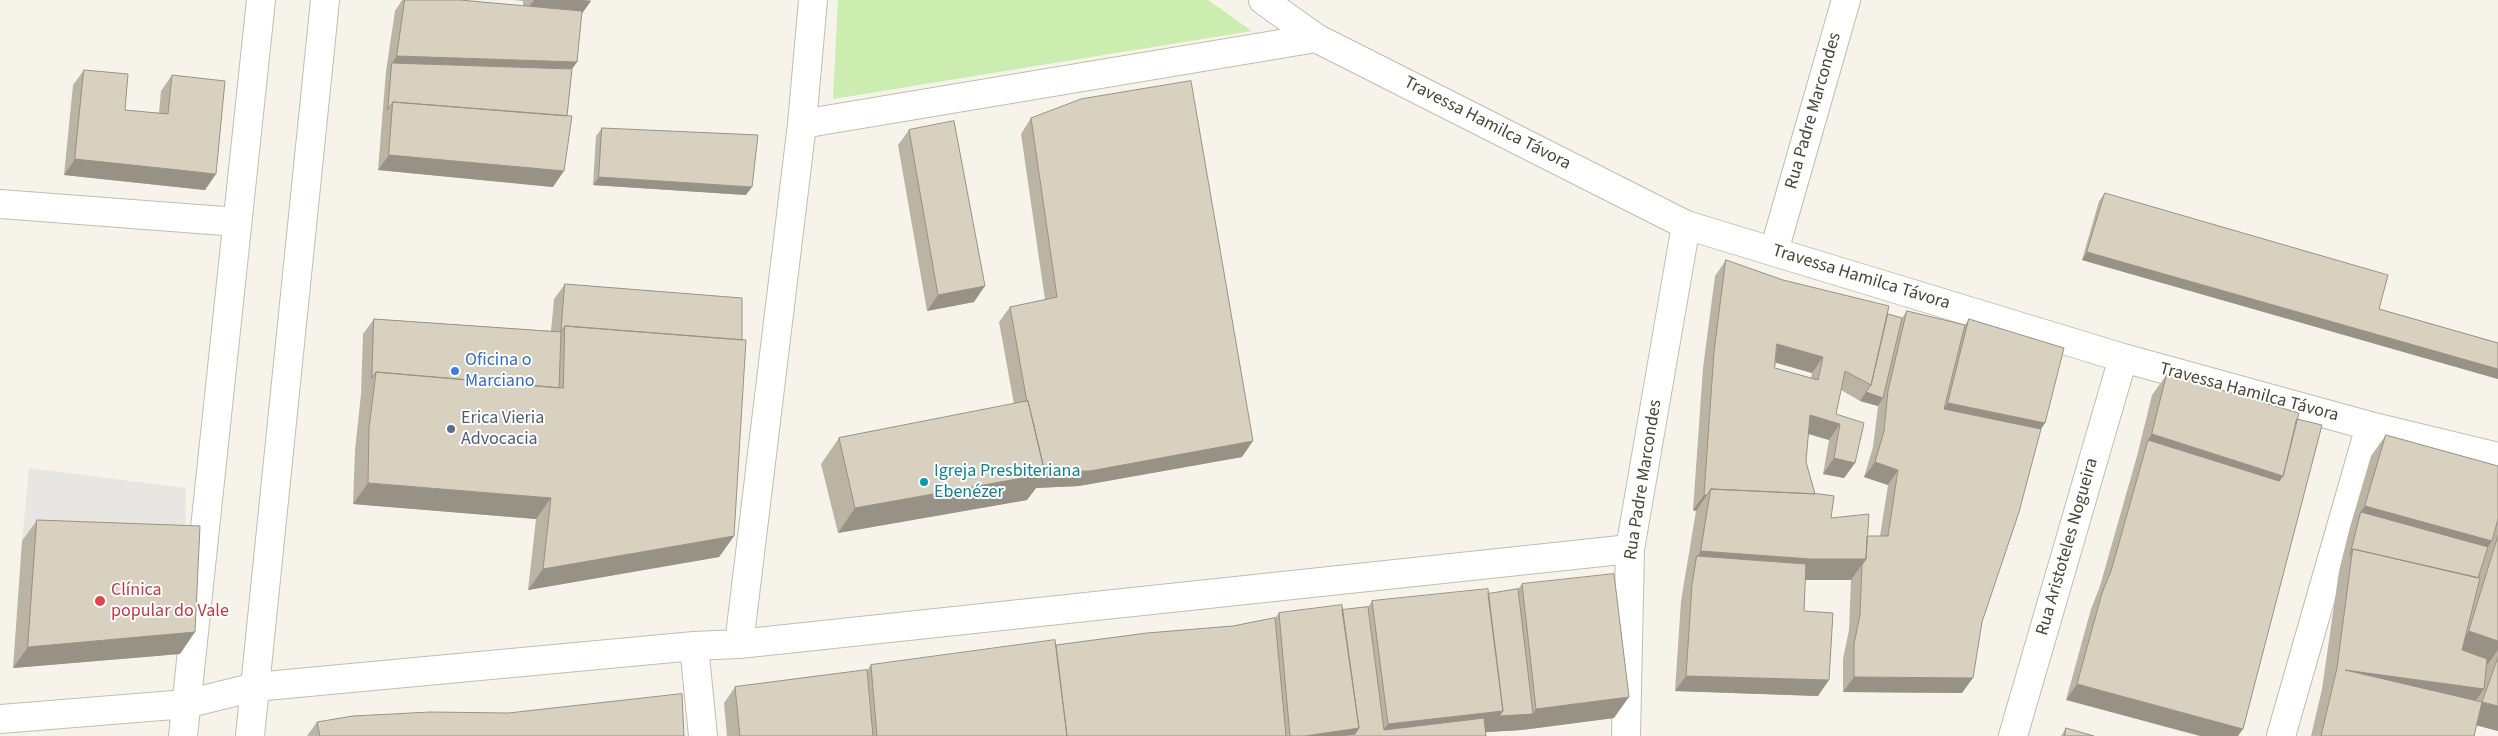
<!DOCTYPE html>
<html>
<head>
<meta charset="utf-8">
<style>
  body { margin:0 }
  canvas { display:block; background:#f6f4ea }
</style>
</head>
<body>
<canvas width="2498" height="736"></canvas>
<script>
const ctx = document.querySelector('canvas').getContext('2d');
ctx.lineJoin = 'round';
function fill(path, color) {
  ctx.fillStyle = color;
  ctx.fill(path, 'evenodd');
}
function stroke(path, color, width, dash) {
  ctx.strokeStyle = color;
  ctx.lineWidth = width;
  ctx.lineCap = dash ? 'butt' : 'round';
  ctx.setLineDash(dash || []);
  ctx.stroke(path);
}
function write(font, color, halo, rows, align = 'center') {
  ctx.font = font + ' "Source Sans 3",sans-serif';
  ctx.lineWidth = 4;
  ctx.setLineDash([]);
  ctx.textBaseline = 'middle';
  ctx.strokeStyle = halo;
  ctx.fillStyle = color;
  for (const [text, x, y, turn = 0] of rows) {
    ctx.save();
    ctx.translate(x, y);
    ctx.rotate((+turn || 0) * Math.PI / 180);
    ctx.textAlign = isNaN(turn) ? turn : align;
    if (halo) ctx.strokeText(text, 0, 0);
    ctx.fillText(text, 0, 0);
    ctx.restore();
  }
}
fill(new Path2D(`
  M 838,0 L 1208,0 L 1252,31 L 833,99 Z`), '#ccedb0');
fill(new Path2D(`
  M 29,468 L 186,488 L 185,548 L 22,541 Z`), '#e8e6e2');
const minor = new Path2D(`
  M 1263,0 L 1316,38 L 1686,225 L 2123,358 L 2370,426 L 2498,457
  M 802,124 L 1316,38
  M 0,204 L 237,222
  M 1774,251 L 1846,0
  M 739,644 L 802,124 L 813,0
  M 694,646 L 703,736
  M 0,719 L 186,704 L 255,687 L 694,646 L 739,644 L 1630,549
  M 183,736 L 261,0
  M 250,736 L 325,0
  M 1626,736 L 1630,549 L 1686,225
  M 2013,736 L 2123,358
  M 2281,736 L 2370,426`);
stroke(minor, '#c3bdac', 30);
stroke(minor, '#fff', 28);
fill(new Path2D(`
  M 402,0 L 460,0 L 523,6 L 523,1 L 513,0 L 591,0 L 582,13 L 572,69 L 553,187 L 378,170 L 386,71 L 395,11 Z
  M 84,70 L 125,110 L 159,113 L 161,91 L 172,75 L 205,190 L 64,175 L 73,85 Z
  M 1031,118 L 1242,457 L 1079,486 L 1036,488 L 1027,500 L 838,533 L 821,464 L 839,438 L 1014,404 L 999,322 L 1010,307 L 1045,300 L 1021,134 Z
  M 602,128 L 746,195 L 593,185 L 596,136 Z
  M 909,130 L 974,302 L 927,311 L 898,145 Z
  M 2105,193 L 2379,309 L 2498,343 L 2498,379 L 2082,260 L 2099,201 Z
  M 1726,260 L 1783,280 L 1902,318 L 1907,311 L 1965,325 L 1969,319 L 2045,423 L 2041,429 L 1982,622 L 1962,693 L 1843,692 L 1843,659 L 1849,630 L 1851,580 L 1805,580 L 1804,611 L 1818,696 L 1675,691 L 1681,601 L 1696,511 L 1693,510 L 1703,368 L 1715,276 ZM 1775,362 L 1812,373 L 1811,378 L 1775,368 ZM 1841,390 L 1860,401 L 1878,406 L 1873,447 L 1864,477 L 1888,485 L 1880,536 L 1867,536 L 1831,518 L 1815,494 L 1806,462 L 1808,434 L 1829,440 L 1823,474 L 1844,478 L 1855,463 L 1836,414 Z
  M 565,284 L 734,536 L 719,557 L 528,590 L 536,519 L 353,504 L 355,450 L 361,394 L 363,334 L 374,319 L 551,331 L 554,299 Z
  M 2167,374 L 2299,413 L 2066,700 L 2091,609 L 2100,586 L 2137,456 L 2152,395 Z
  M 2386,435 L 2498,466 L 2498,731 L 2477,725 L 2474,736 L 2311,736 L 2322,689 L 2339,571 L 2350,527 L 2371,456 Z
  M 37,520 L 180,654 L 13,668 L 22,541 Z
  M 1522,584 L 1614,718 L 1522,730 L 1486,732 L 1486,736 L 727,736 L 724,703 L 735,687 L 867,670 L 871,665 L 1233,626 L 1275,618 L 1279,613 L 1342,610 L 1368,607 L 1372,601 L 1488,594 L 1518,589 Z
  M 317,722 L 684,736 L 307,736 Z
  M 2066,728 L 2094,736 L 2061,736 Z`), '#bbb4a4');
fill(new Path2D(`
  M 534,0 L 582,0 L 591,1 L 576,22 L 522,17 Z
  M 397,56 L 577,62 L 566,78 L 392,63 Z
  M 389,155 L 564,171 L 553,187 L 378,170 Z
  M 75,159 L 216,174 L 205,190 L 64,175 Z
  M 599,177 L 752,187 L 746,195 L 593,185 Z
  M 2087,252 L 2498,369 L 2498,379 L 2082,260 Z
  M 985,286 L 974,302 L 927,311 L 938,295 Z
  M 1777,344 L 1823,357 L 1812,373 L 1766,360 Z
  M 1866,392 L 1883,398 L 1878,406 L 1860,401 Z
  M 1948,403 L 2045,423 L 2030,445 L 1933,424 Z
  M 1810,415 L 1840,424 L 1829,440 L 1799,431 Z
  M 2152,434 L 2283,476 L 2268,497 L 2148,440 Z
  M 1253,441 L 1242,457 L 1079,486 L 1036,488 L 1027,500 L 838,533 L 855,508 L 1039,472 Z
  M 1834,458 L 1855,463 L 1844,478 L 1823,474 Z
  M 1875,462 L 1898,470 L 1888,485 L 1864,477 Z
  M 368,483 L 551,498 L 536,519 L 353,504 Z
  M 1704,495 L 1707,495 L 1696,511 L 1693,510 Z
  M 2365,506 L 2492,541 L 2477,563 L 2361,512 L 2350,527 Z
  M 734,536 L 719,557 L 528,590 L 543,569 Z
  M 1701,551 L 1866,559 L 1851,580 L 1795,580 L 1697,556 L 1686,572 Z
  M 2469,631 L 2498,641 L 2498,650 L 2488,664 L 2454,652 Z
  M 195,632 L 180,654 L 13,668 L 28,647 Z
  M 2345,670 L 2484,689 L 2469,710 Z
  M 1686,676 L 1829,680 L 1818,696 L 1675,691 Z
  M 1854,677 L 1973,678 L 1962,693 L 1843,692 Z
  M 2077,684 L 2243,729 L 2238,736 L 2200,736 L 2066,700 Z
  M 1629,697 L 1614,718 L 1522,730 L 1488,732 L 1499,716 L 1533,714 L 1536,709 Z
  M 2482,702 L 2498,706 L 2498,731 L 2467,723 Z
  M 1503,711 L 1488,732 L 1454,736 L 1379,736 L 1388,724 Z
  M 1359,728 L 1353,736 L 1305,736 Z`), '#989286');
const building = new Path2D(`
  M 405,0 L 460,0 L 582,11 L 577,62 L 397,56 Z
  M 392,63 L 572,69 L 567,116 L 393,102 L 388,109 Z
  M 84,70 L 128,74 L 125,110 L 168,114 L 172,75 L 225,81 L 216,174 L 75,159 Z
  M 1191,81 L 1253,441 L 1090,471 L 1045,472 L 1028,401 L 1027,402 L 1010,307 L 1057,297 L 1031,118 L 1081,99 Z
  M 393,102 L 572,116 L 564,171 L 389,155 Z
  M 954,121 L 985,286 L 938,295 L 909,130 Z
  M 602,128 L 758,135 L 752,187 L 599,177 Z
  M 2105,193 L 2388,275 L 2379,309 L 2498,343 L 2498,369 L 2087,252 Z
  M 1726,260 L 1783,280 L 1889,306 L 1871,385 L 1845,371 L 1836,414 L 1864,423 L 1855,463 L 1834,458 L 1840,424 L 1810,415 L 1806,462 L 1815,494 L 1711,489 L 1707,495 L 1704,495 L 1714,352 ZM 1777,344 L 1823,357 L 1818,380 L 1775,368 Z
  M 565,284 L 742,298 L 742,340 L 565,326 L 561,332 Z
  M 1907,311 L 1965,325 L 1944,409 L 2041,429 L 2019,512 L 1982,622 L 1973,678 L 1854,677 L 1854,644 L 1860,615 L 1862,565 L 1866,559 L 1867,536 L 1888,536 L 1898,470 L 1875,462 L 1884,431 L 1888,391 Z
  M 1888,314 L 1902,318 L 1883,398 L 1866,392 L 1871,385 Z
  M 374,319 L 561,332 L 559,388 L 376,372 L 372,378 Z
  M 1969,319 L 2064,348 L 2045,423 L 1948,403 Z
  M 565,326 L 746,340 L 734,536 L 543,569 L 551,498 L 368,483 L 369,428 L 376,372 L 563,388 Z
  M 2167,374 L 2299,413 L 2283,476 L 2152,434 Z
  M 1028,401 L 1045,474 L 855,508 L 839,438 Z
  M 2297,419 L 2322,425 L 2243,729 L 2077,684 L 2102,593 L 2111,571 L 2148,440 L 2279,481 L 2283,476 Z
  M 2386,435 L 2498,466 L 2498,519 L 2492,541 L 2365,506 Z
  M 1711,489 L 1820,494 L 1834,496 L 1831,518 L 1869,514 L 1866,559 L 1810,559 L 1701,551 Z
  M 2361,512 L 2488,547 L 2478,578 L 2353,549 L 2350,555 Z
  M 37,520 L 200,526 L 195,632 L 28,647 Z
  M 2498,536 L 2498,641 L 2469,631 Z
  M 2353,549 L 2480,578 L 2462,650 L 2487,659 L 2484,689 L 2345,670 L 2482,702 L 2498,657 L 2498,706 L 2482,702 L 2474,736 L 2321,736 L 2337,668 Z
  M 1697,556 L 1806,564 L 1804,611 L 1833,613 L 1829,680 L 1686,676 L 1692,585 Z
  M 1614,574 L 1629,697 L 1536,709 L 1522,584 Z
  M 1488,589 L 1503,711 L 1388,724 L 1372,601 Z
  M 1518,589 L 1533,714 L 1499,716 L 1503,711 L 1488,594 Z
  M 1342,605 L 1359,728 L 1305,736 L 1290,736 L 1279,613 Z
  M 1368,607 L 1384,730 L 1484,718 L 1486,736 L 1339,736 L 1355,734 L 1359,728 L 1342,610 Z
  M 1275,618 L 1286,736 L 1067,736 L 1056,645 L 1147,633 L 1233,626 Z
  M 1055,640 L 1067,736 L 877,736 L 871,665 Z
  M 867,670 L 873,736 L 740,736 L 735,687 Z
  M 682,694 L 684,736 L 320,736 L 317,722 L 353,716 L 430,712 L 508,713 Z
  M 2066,728 L 2094,736 L 2065,736 Z`);
fill(building, '#d9d1bf');
stroke(building, '#989286', 1);
for (const [x, y, r, color] of [
  [455,371,5,"#3f7fe0"],
  [451,429,5,"#5c6f8a"],
  [924,482,5,"#0f9aa8"],
  [100,601,6,"#e0444e"]
]) {
  const dot = new Path2D();
  dot.arc(x, y, r, 0, 2 * Math.PI);
  ctx.fillStyle = color;
  ctx.fill(dot);
  stroke(dot, '#fff', 2);
}
write('18px', '#4b4637', '#fff', [
  ["Rua Padre Marcondes",1814,111,-74],
  ["Travessa Hamilca Távora",1487,124,27],
  ["Travessa Hamilca Távora",1861,278,17],
  ["Travessa Hamilca Távora",2249,393,15],
  ["Rua Padre Marcondes",1644,480,-81],
  ["Rua Aristoteles Nogueira",2068,547,-74]
]);
write('18px', '#366cbe', '#fff', [
  ["Oficina o",465,361],
  ["Marciano",465,382]
], 'left');
write('18px', '#4e5e75', '#fff', [
  ["Erica Vieria",461,419],
  ["Advocacia",461,440]
], 'left');
write('18px', '#0d838f', '#fff', [
  ["Igreja Presbiteriana",934,472],
  ["Ebenézer",934,493]
], 'left');
write('18px', '#be3a42', '#fff', [
  ["Clínica",111,591],
  ["popular do Vale",111,612]
], 'left');
</script>
</body>
</html>
